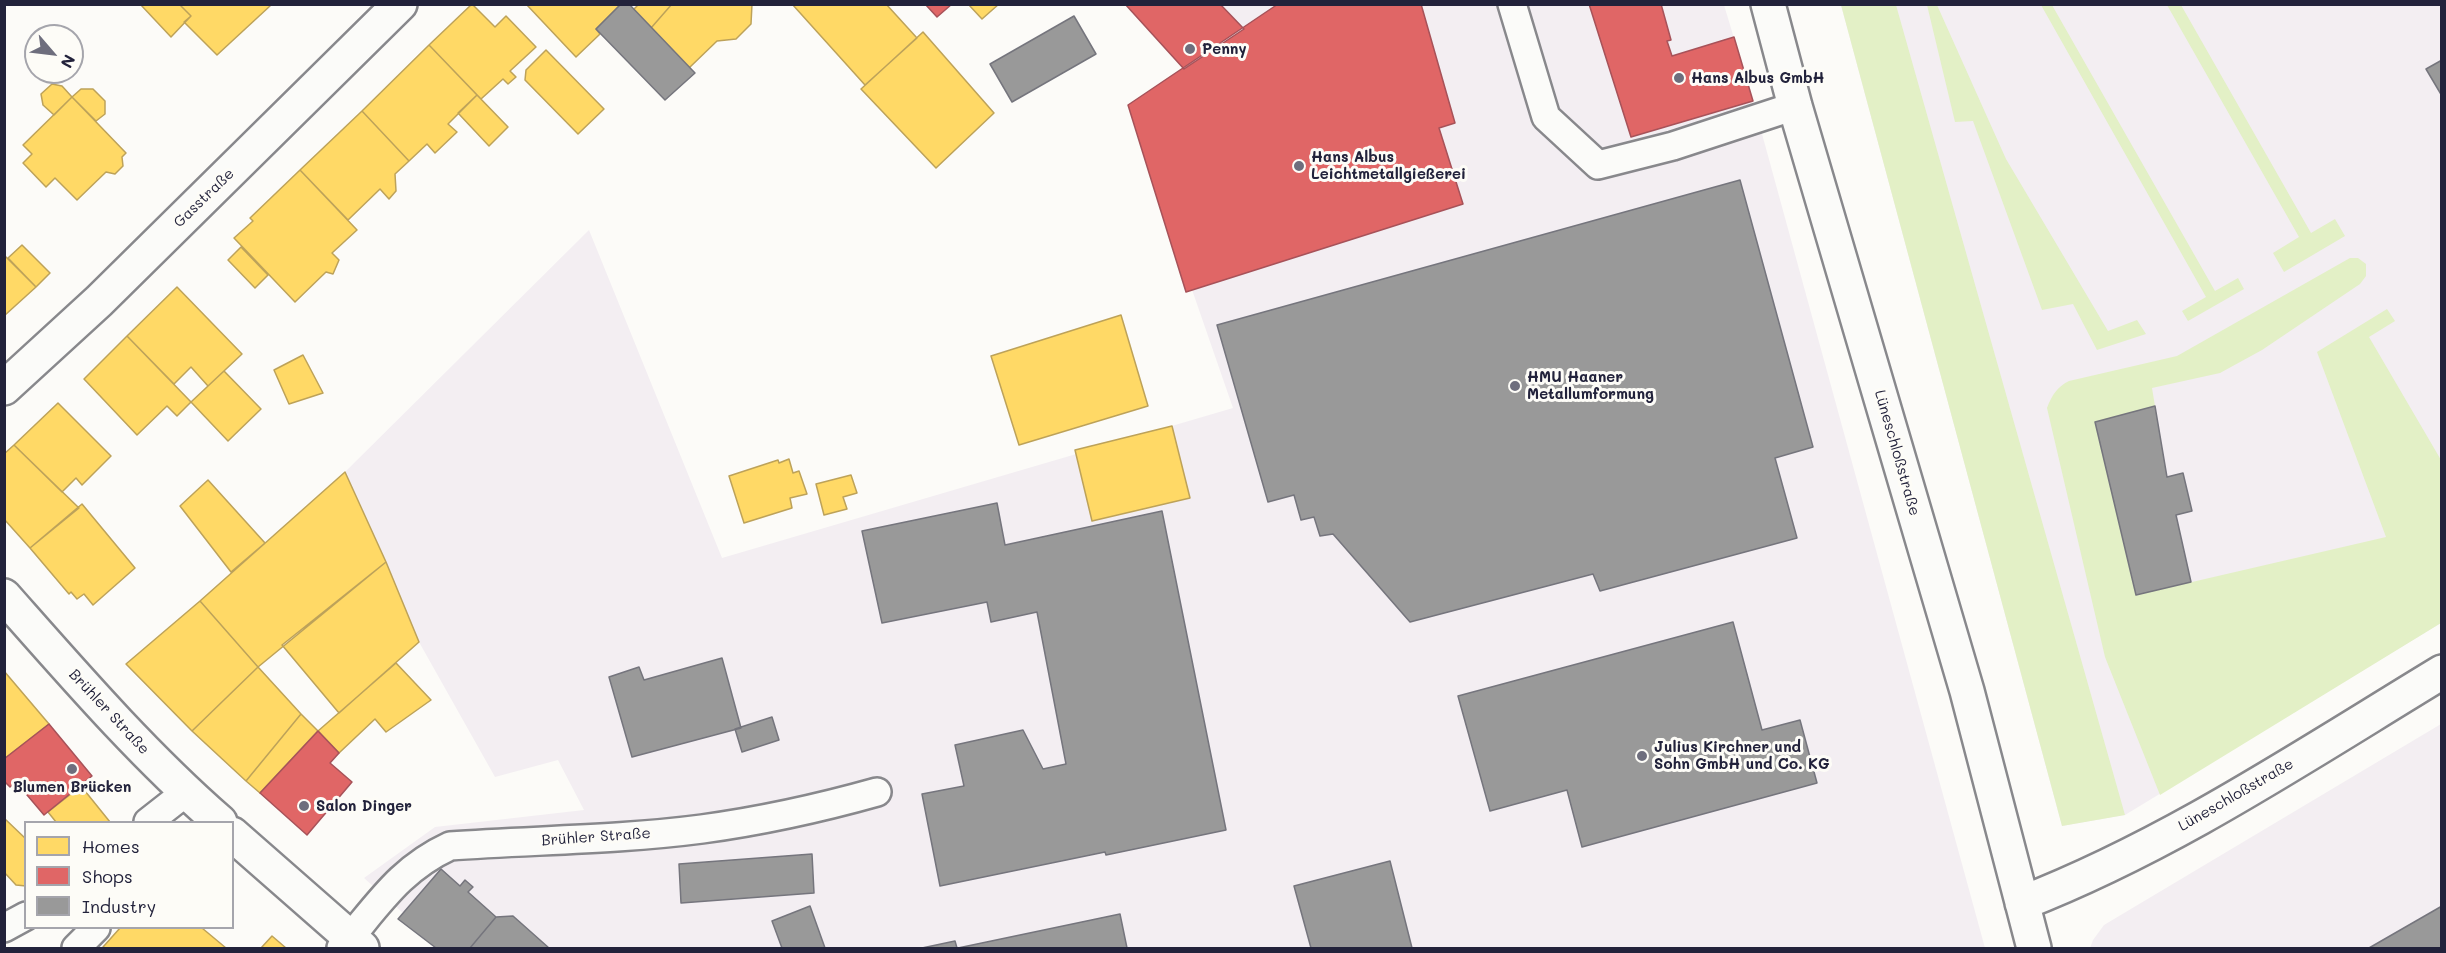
<!DOCTYPE html>
<html>
<head>
<meta charset="utf-8">
<style>
  body { margin:0 }
  #map { position:relative; width:2446px; height:953px; overflow:hidden; background:#fcfbf8; font-family:Mali,sans-serif }
  canvas { display:block }
  .frame { position:absolute; inset:0; border:6px solid #22223b; pointer-events:none }
  .legend { position:absolute; left:24px; top:821px; width:210px; height:108px; box-sizing:border-box; background:#fdfcf7; border:2px solid #a5a5ac; margin:0; padding:8px 10px; list-style:none; font-size:18px; color:#22223b }
  .legend li { display:flex; align-items:center; gap:12px; height:30px }
  .legend b { width:30px; border:2px solid #a5a5ac }
  .north { position:absolute; left:24px; top:24px; width:60px; height:60px; box-sizing:border-box; background:#fdfcf7; border:2px solid #a5a5ac; border-radius:50%; rotate:118deg; font-size:16px; font-weight:700; line-height:24px; text-align:center; color:#22223b }
  .north::after { content:''; display:block; margin:auto; width:21px; height:27px; background:#6e6e7d; clip-path:polygon(50% 0,100% 100%,50% 72%,0 100%) }
</style>
</head>
<body>
<div id="map">
<canvas width="2446" height="953"></canvas>
<div class="frame"></div>
<ul class="legend">
<li><b style="height:16px;background:#ffd966"></b>Homes</li>
<li><b style="height:16px;background:#e06666"></b>Shops</li>
<li><b style="height:16px;background:#999"></b>Industry</li>
</ul>
<div class="north">N</div>
</div>
<script>
const ctx = document.querySelector('canvas').getContext('2d');
ctx.lineJoin = 'round';
function fill(path, color) {
  ctx.fillStyle = color;
  ctx.fill(path, 'evenodd');
}
function stroke(path, color, width, dash) {
  ctx.strokeStyle = color;
  ctx.lineWidth = width;
  ctx.lineCap = dash ? 'butt' : 'round';
  ctx.setLineDash(dash || []);
  ctx.stroke(path);
}
function write(font, color, halo, rows, align = 'center') {
  ctx.font = font + ' Mali,sans-serif';
  ctx.lineWidth = 6;
  ctx.setLineDash([]);
  ctx.textBaseline = 'middle';
  ctx.strokeStyle = halo;
  ctx.fillStyle = color;
  for (const [text, x, y, turn = 0] of rows) {
    ctx.save();
    ctx.translate(x, y);
    ctx.rotate((+turn || 0) * Math.PI / 180);
    ctx.textAlign = isNaN(turn) ? turn : align;
    if (halo) ctx.strokeText(text, 0, 0);
    ctx.fillText(text, 0, 0);
    ctx.restore();
  }
}
fill(new Path2D(`
  M 1125,5 L 1724,5 L 1753,101 L 1985,948 L 442,948 L 364,878 L 435,827 L 584,810 L 558,760 L 495,777 L 419,642 L 345,472 L 589,230 L 722,558 L 1233,408 L 1128,105 L 1184,69 Z
  M 1841,5 L 2441,5 L 2441,623 L 2125,815 L 2062,826 Z
  M 2441,724 L 2441,948 L 2090,948 L 2093,940 L 2104,925 Z`), '#f3eef2');
fill(new Path2D(`
  M 1841,5 L 1896,5 L 2125,815 L 2062,826 Z
  M 1927,5 L 1937,5 L 2006,159 L 2108,331 L 2137,320 L 2146,334 L 2097,350 L 2073,304 L 2042,310 L 1973,121 L 1955,122 Z
  M 2041,5 L 2052,5 L 2215,291 L 2238,278 L 2244,289 L 2188,321 L 2182,311 L 2206,297 Z
  M 2167,5 L 2181,5 L 2311,233 L 2335,219 L 2345,236 L 2284,272 L 2273,253 L 2299,237 Z
  M 2350,258 L 2358,258 L 2366,264 L 2366,276 L 2360,284 L 2262,350 L 2220,373 L 2152,388 L 2155,406 L 2096,423 L 2136,595 L 2386,537 L 2317,352 L 2387,309 L 2395,321 L 2369,337 L 2441,460 L 2441,623 L 2160,795 L 2105,657 L 2047,408 C 2052,395 2057,387 2069,381 L 2177,356 Z`), '#e3f0c6');
const homes = new Path2D(`
  M 140,4 L 179,4 L 191,16 L 171,37 Z
  M 179,4 L 269,4 L 270,6 L 217,55 L 184,22 L 191,16 Z
  M 472,4 L 495,27 L 506,16 L 536,47 L 510,71 L 516,77 L 508,84 L 503,79 L 481,99 L 429,45 Z
  M 526,4 L 621,4 L 596,29 L 600,34 L 576,57 Z
  M 639,4 L 672,4 L 651,28 L 633,10 Z
  M 672,4 L 752,4 L 751,24 L 736,39 L 717,41 L 689,68 L 651,28 Z
  M 792,4 L 886,4 L 917,38 L 865,85 Z
  M 968,4 L 999,4 L 982,19 Z
  M 923,32 L 994,113 L 936,168 L 861,89 Z
  M 429,45 L 477,95 L 448,124 L 457,132 L 435,153 L 427,144 L 409,161 L 362,111 Z
  M 546,50 L 604,109 L 578,134 L 525,80 L 526,70 Z
  M 52,84 L 62,86 L 72,97 L 54,115 L 43,105 L 41,94 Z
  M 81,89 L 93,89 L 105,101 L 105,114 L 96,121 L 72,97 Z
  M 477,95 L 508,127 L 489,146 L 458,113 Z
  M 72,97 L 126,153 L 122,157 L 123,166 L 115,174 L 106,172 L 77,200 L 55,178 L 46,187 L 23,163 L 32,154 L 23,145 Z
  M 362,111 L 409,161 L 395,174 L 396,191 L 389,199 L 380,189 L 348,220 L 300,170 Z
  M 300,170 L 357,230 L 332,253 L 339,260 L 333,274 L 326,272 L 295,302 L 234,238 L 253,221 L 250,218 Z
  M 22,245 L 50,273 L 36,287 L 8,258 Z
  M 241,247 L 268,275 L 255,288 L 228,260 Z
  M 4,255 L 36,287 L 4,316 Z
  M 177,287 L 242,354 L 208,386 L 191,367 L 174,384 L 127,336 Z
  M 1121,315 L 1148,406 L 1019,445 L 991,356 Z
  M 127,336 L 191,402 L 177,416 L 167,406 L 137,435 L 84,379 Z
  M 303,355 L 323,393 L 289,404 L 274,370 Z
  M 224,371 L 261,409 L 228,441 L 191,402 Z
  M 58,403 L 111,456 L 82,485 L 76,478 L 62,492 L 14,445 Z
  M 1172,426 L 1190,498 L 1092,521 L 1075,450 Z
  M 14,445 L 79,508 L 30,548 L 4,519 L 4,454 Z
  M 789,459 L 793,473 L 799,471 L 807,494 L 790,498 L 792,508 L 744,523 L 729,476 L 778,460 L 779,463 Z
  M 345,472 L 386,562 L 258,667 L 200,601 Z
  M 851,475 L 857,493 L 843,497 L 847,509 L 824,515 L 816,484 Z
  M 208,480 L 265,543 L 231,572 L 180,506 Z
  M 82,504 L 135,568 L 93,605 L 84,594 L 77,599 L 71,592 L 69,594 L 30,548 Z
  M 386,562 L 419,642 L 339,713 L 282,645 Z
  M 200,601 L 258,667 L 192,731 L 126,664 Z
  M 396,663 L 431,700 L 386,732 L 375,719 L 339,753 L 318,731 Z
  M 258,667 L 301,714 L 246,781 L 192,731 Z
  M 4,671 L 49,724 L 4,759 Z
  M 301,714 L 318,731 L 260,793 L 246,781 Z
  M 81,786 L 110,822 L 56,822 L 48,812 Z
  M 4,818 L 26,839 L 26,886 L 16,885 L 4,872 Z
  M 120,928 L 202,928 L 226,948 L 105,948 L 103,947 Z
  M 272,936 L 286,948 L 261,948 Z`);
fill(homes, '#ffd966');
stroke(homes, '#bda259', 1.5);
const shops = new Path2D(`
  M 925,4 L 952,4 L 937,17 Z
  M 1125,4 L 1220,4 L 1244,29 L 1184,69 Z
  M 1278,4 L 1421,4 L 1455,123 L 1439,128 L 1463,204 L 1186,292 L 1128,105 Z
  M 1589,4 L 1661,4 L 1671,40 L 1667,41 L 1672,56 L 1734,37 L 1753,101 L 1631,137 Z
  M 49,724 L 92,776 L 44,815 L 16,782 L 10,787 L 4,781 L 4,759 Z
  M 318,731 L 339,753 L 330,763 L 352,782 L 307,835 L 260,793 Z`);
fill(shops, '#e06666');
stroke(shops, '#a75259', 1.5);
const industry = new Path2D(`
  M 621,4 L 629,4 L 695,73 L 665,100 L 596,29 Z
  M 1074,16 L 1096,54 L 1012,102 L 990,64 Z
  M 2442,60 L 2442,96 L 2426,69 Z
  M 1740,180 L 1813,447 L 1775,458 L 1797,538 L 1600,591 L 1593,574 L 1410,622 L 1333,534 L 1320,536 L 1314,517 L 1301,520 L 1294,495 L 1268,502 L 1217,325 Z
  M 2155,406 L 2167,477 L 2183,473 L 2192,511 L 2176,515 L 2191,582 L 2136,595 L 2095,422 Z
  M 997,503 L 1005,545 L 1162,511 L 1226,830 L 1106,855 L 1105,852 L 940,886 L 922,794 L 964,786 L 955,745 L 1023,730 L 1043,769 L 1066,764 L 1037,612 L 991,622 L 987,602 L 882,623 L 862,531 Z
  M 1733,622 L 1762,730 L 1800,720 L 1817,783 L 1582,847 L 1567,790 L 1490,811 L 1458,696 Z
  M 722,658 L 741,728 L 632,757 L 609,677 L 639,667 L 644,680 Z
  M 772,717 L 779,740 L 742,752 L 735,729 Z
  M 812,854 L 814,893 L 681,903 L 679,864 Z
  M 1390,861 L 1412,948 L 1311,948 L 1294,886 Z
  M 441,869 L 460,886 L 465,880 L 473,887 L 468,892 L 496,917 L 470,948 L 436,948 L 398,919 Z
  M 810,906 L 825,948 L 782,948 L 772,921 Z
  M 2442,906 L 2442,948 L 2369,948 Z
  M 1120,914 L 1127,948 L 958,948 Z
  M 513,916 L 549,948 L 470,948 L 496,917 Z
  M 955,941 L 957,948 L 922,948 Z`);
fill(industry, '#999');
stroke(industry, '#75757d', 1.5);
const lane = new Path2D(`
  M 1512,4 L 1546,117 L 1598,165 L 1673,146 L 1795,106
  M 148,822 L 185,793
  M 4,928 L 26,916
  M 76,948 L 96,928
  M 341,948 C 377,907 398,870 450,846 C 534,840 618,840 702,829 C 761,821 820,808 877,792`);
const street = new Path2D(`
  M 1768,4 L 1795,106 L 1967,691 L 2034,948
  M 4,388 L 99,301 L 400,4
  M 2022,903 C 2171,845 2305,755 2442,672`);
const secondary = new Path2D(`
  M 4,596 C 73,674 142,754 220,822
  M 232,834 L 362,948`);
stroke(lane, '#88888c', 32);
stroke(street, '#88888c', 38);
stroke(secondary, '#88888c', 38);
stroke(lane, '#fbfbf9', 27);
stroke(street, '#fbfbf9', 33);
stroke(secondary, '#fbfbf9', 33);
for (const [x, y, r, color] of [
  [1190,49,6,"#6e6e7d"],
  [1679,78,6,"#6e6e7d"],
  [1299,166,6,"#6e6e7d"],
  [1515,386,6,"#6e6e7d"],
  [1642,756,6,"#6e6e7d"],
  [72,769,6,"#6e6e7d"],
  [304,806,6,"#6e6e7d"]
]) {
  const dot = new Path2D();
  dot.arc(x, y, r, 0, 2 * Math.PI);
  ctx.fillStyle = color;
  ctx.fill(dot);
  stroke(dot, '#fdfcf7', 2);
}
write('bold 15px', '#22223b', '#fdfcf7', [
  ["Penny",1202,49],
  ["Hans Albus GmbH",1691,78],
  ["Hans Albus",1311,157],
  ["Leichtmetallgießerei",1311,174],
  ["HMU Haaner",1527,377],
  ["Metallumformung",1527,394],
  ["Julius Kirchner und",1654,747],
  ["Sohn GmbH und Co. KG",1654,764],
  ["Blumen Brücken",72,787,"center"],
  ["Salon Dinger",316,806]
], 'left');
write('15px', '#22223b', '#fdfcf7', [
  ["Gasstraße",204,198,-44],
  ["Lüneschloßstraße",1897,453,74],
  ["Brühler Straße",109,712,47],
  ["Lüneschloßstraße",2236,795,-30],
  ["Brühler Straße",596,837,-4]
]);
</script>
</body>
</html>
